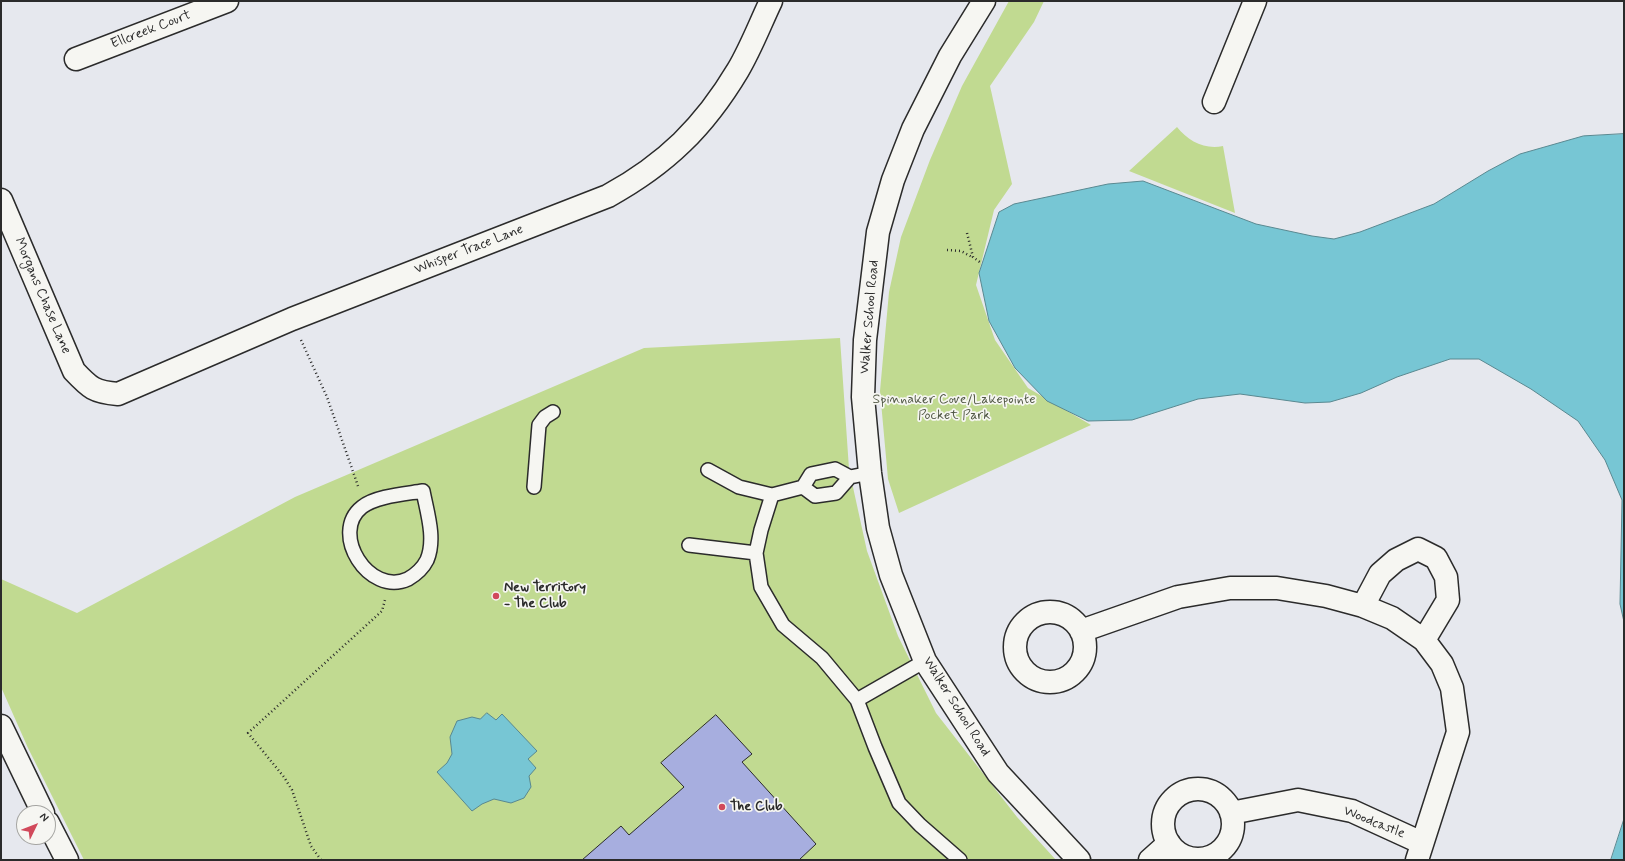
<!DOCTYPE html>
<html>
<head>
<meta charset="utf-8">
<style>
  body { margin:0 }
  #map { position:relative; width:1625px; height:861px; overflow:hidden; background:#e6e8ee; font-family:Mynerve,sans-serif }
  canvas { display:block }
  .frame { position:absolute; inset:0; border:2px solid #2b2b2b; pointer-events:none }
  .north { position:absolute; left:16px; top:805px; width:40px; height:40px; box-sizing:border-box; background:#f6f6f2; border:1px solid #a5a5a2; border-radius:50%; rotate:47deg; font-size:11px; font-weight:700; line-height:16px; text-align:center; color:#2b2b2b }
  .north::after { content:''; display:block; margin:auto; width:14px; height:18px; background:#d1495b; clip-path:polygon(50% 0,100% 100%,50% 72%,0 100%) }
</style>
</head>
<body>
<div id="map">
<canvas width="1625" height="861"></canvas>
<div class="frame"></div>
<div class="north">N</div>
</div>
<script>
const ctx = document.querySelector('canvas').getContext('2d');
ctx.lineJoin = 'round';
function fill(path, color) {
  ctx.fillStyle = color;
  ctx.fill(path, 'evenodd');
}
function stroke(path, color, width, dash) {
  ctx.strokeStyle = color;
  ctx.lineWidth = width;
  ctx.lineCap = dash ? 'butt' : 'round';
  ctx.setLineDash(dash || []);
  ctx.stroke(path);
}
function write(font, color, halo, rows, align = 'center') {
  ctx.font = font + ' Mynerve,sans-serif';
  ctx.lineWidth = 3.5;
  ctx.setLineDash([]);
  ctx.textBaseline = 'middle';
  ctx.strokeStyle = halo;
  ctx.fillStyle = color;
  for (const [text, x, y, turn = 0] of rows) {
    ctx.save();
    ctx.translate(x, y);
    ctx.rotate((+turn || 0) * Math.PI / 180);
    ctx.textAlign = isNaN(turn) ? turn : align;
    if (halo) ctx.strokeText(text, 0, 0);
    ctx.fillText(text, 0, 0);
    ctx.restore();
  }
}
fill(new Path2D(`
  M 1009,1 L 1044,1 L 1034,22 L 990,86 L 1012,184 L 994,210 L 976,285 L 995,340 L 1028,388 L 1091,425 L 899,513 L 888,479 L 880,391 L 889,292 L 901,237 L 930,160 L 962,86 Z
  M 1177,127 C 1188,141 1205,150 1223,146 L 1235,213 L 1129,171 Z
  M 840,338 L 849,469 L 867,551 L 898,636 L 936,713 L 1017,817 L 1056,860 L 84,860 L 28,748 L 1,687 L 1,579 L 77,613 L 295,497 L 644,348 Z`), '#c1da91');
const water = new Path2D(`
  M 1624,134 L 1624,622 L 1620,604 L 1622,500 L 1605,460 L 1578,421 L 1531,389 L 1479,359 L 1450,359 L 1397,377 L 1361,393 L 1330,402 L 1305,403 L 1240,394 L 1198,399 L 1132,420 L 1088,421 L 1047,401 L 1015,368 L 989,321 L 979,273 L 999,212 L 1014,204 L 1108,184 L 1143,181 L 1256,224 L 1312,236 L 1334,239 L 1360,232 L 1434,204 L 1488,171 L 1520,154 L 1583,136 Z
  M 487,713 L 496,720 L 502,714 L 537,751 L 528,759 L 536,768 L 529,776 L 531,787 L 524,798 L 511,803 L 494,799 L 482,804 L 472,811 L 437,772 L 447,763 L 452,754 L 450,737 L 457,721 L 472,717 L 480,719 Z
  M 1624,819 L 1624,860 L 1611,860 Z`);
fill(water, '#77c6d4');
stroke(water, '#598890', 1);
const building = new Path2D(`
  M 716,715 L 752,754 L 742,762 L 816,844 L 799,860 L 582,860 L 621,826 L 629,835 L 684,787 L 661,763 Z`);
fill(building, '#a7aedf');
stroke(building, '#2b2b2b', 1);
const lane = new Path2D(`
  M 708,470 L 739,487 L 772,495
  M 534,487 L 539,425 L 545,417 L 553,412
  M 803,487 L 815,496 L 836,493 L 850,477
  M 423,491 C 427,512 436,539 427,560 C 423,568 415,575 408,579 C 369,597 329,533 362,507 C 376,496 405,494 423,491 Z
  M 689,545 L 756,553
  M 925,661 L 857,700 L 875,747 L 899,803 L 920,825 L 960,860
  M 857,700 L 822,658 L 783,625 L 761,587 L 756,553 L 761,530 L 772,495 L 803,487 L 811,474 L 835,469 L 850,477 L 870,473`);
const street = new Path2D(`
  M 76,59 L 227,1
  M 1214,102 L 1255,1
  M 1,200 L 74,371 C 90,388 94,392 118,394 L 292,319 L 608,196 C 666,164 704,127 738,70 C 751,48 760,24 771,1
  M 1363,606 L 1380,574 L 1396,560 L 1418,549 L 1436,558 L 1446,577 L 1448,600 L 1424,640
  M1015 647a35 35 0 1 1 70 0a35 35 0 1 1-70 0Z
  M 1081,631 L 1178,597 L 1230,588 L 1277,588 L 1326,596 L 1363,606 L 1392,618 L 1424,640 L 1442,664 L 1452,688 L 1458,732 L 1417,860
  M1163 824a35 35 0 1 1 70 0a35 35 0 1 1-70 0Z
  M 1231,813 L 1298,800 L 1352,811 L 1422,843
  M 1150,860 L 1169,843`);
const secondary = new Path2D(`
  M 984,1 L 950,56 L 913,129 L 893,180 L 878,232 L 865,340 L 863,397 L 870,473 L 878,528 L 891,575 L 925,661 L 998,773 L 1079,860
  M 1,726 L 43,813
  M 48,823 L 67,860`);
stroke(lane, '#2b2b2b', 16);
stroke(street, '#2b2b2b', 25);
stroke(secondary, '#2b2b2b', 25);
stroke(new Path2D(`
  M 967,233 L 973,257 L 981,263
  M 947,250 L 961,251 L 972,257
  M 301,340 L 327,397 L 358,486
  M 321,860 L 311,846 L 292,790 L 284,777 L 248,733 L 382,611 L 385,600`), '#2b2b2b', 2.5, [1, 3]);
stroke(lane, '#f6f6f2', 13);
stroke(street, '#f6f6f2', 22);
stroke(secondary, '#f6f6f2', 22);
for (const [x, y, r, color] of [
  [496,596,4,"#d1495b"],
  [722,807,4,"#d1495b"]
]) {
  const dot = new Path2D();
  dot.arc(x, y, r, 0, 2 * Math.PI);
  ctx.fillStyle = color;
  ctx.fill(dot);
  stroke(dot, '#f6f6f2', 1.5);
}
write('14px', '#2b2b2b', '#f6f6f2', [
  ["Ellcreek Court",151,30,-21],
  ["Whisper Trace Lane",469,250,-21],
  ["Morgans Chase Lane",42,296,67],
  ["Walker School Road",870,317,-85],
  ["Walker School Road",956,707,58],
  ["Woodcastle",1374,823,22]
]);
write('14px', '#505744', '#f6f6f2', [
  ["Spinnaker Cove/Lakepointe",954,400],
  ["Pocket Park",954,416]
]);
write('bold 14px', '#2b2b2b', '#f6f6f2', [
  ["New Territory",504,588],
  ["- The Club",504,604],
  ["The Club",730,807]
], 'left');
</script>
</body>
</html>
